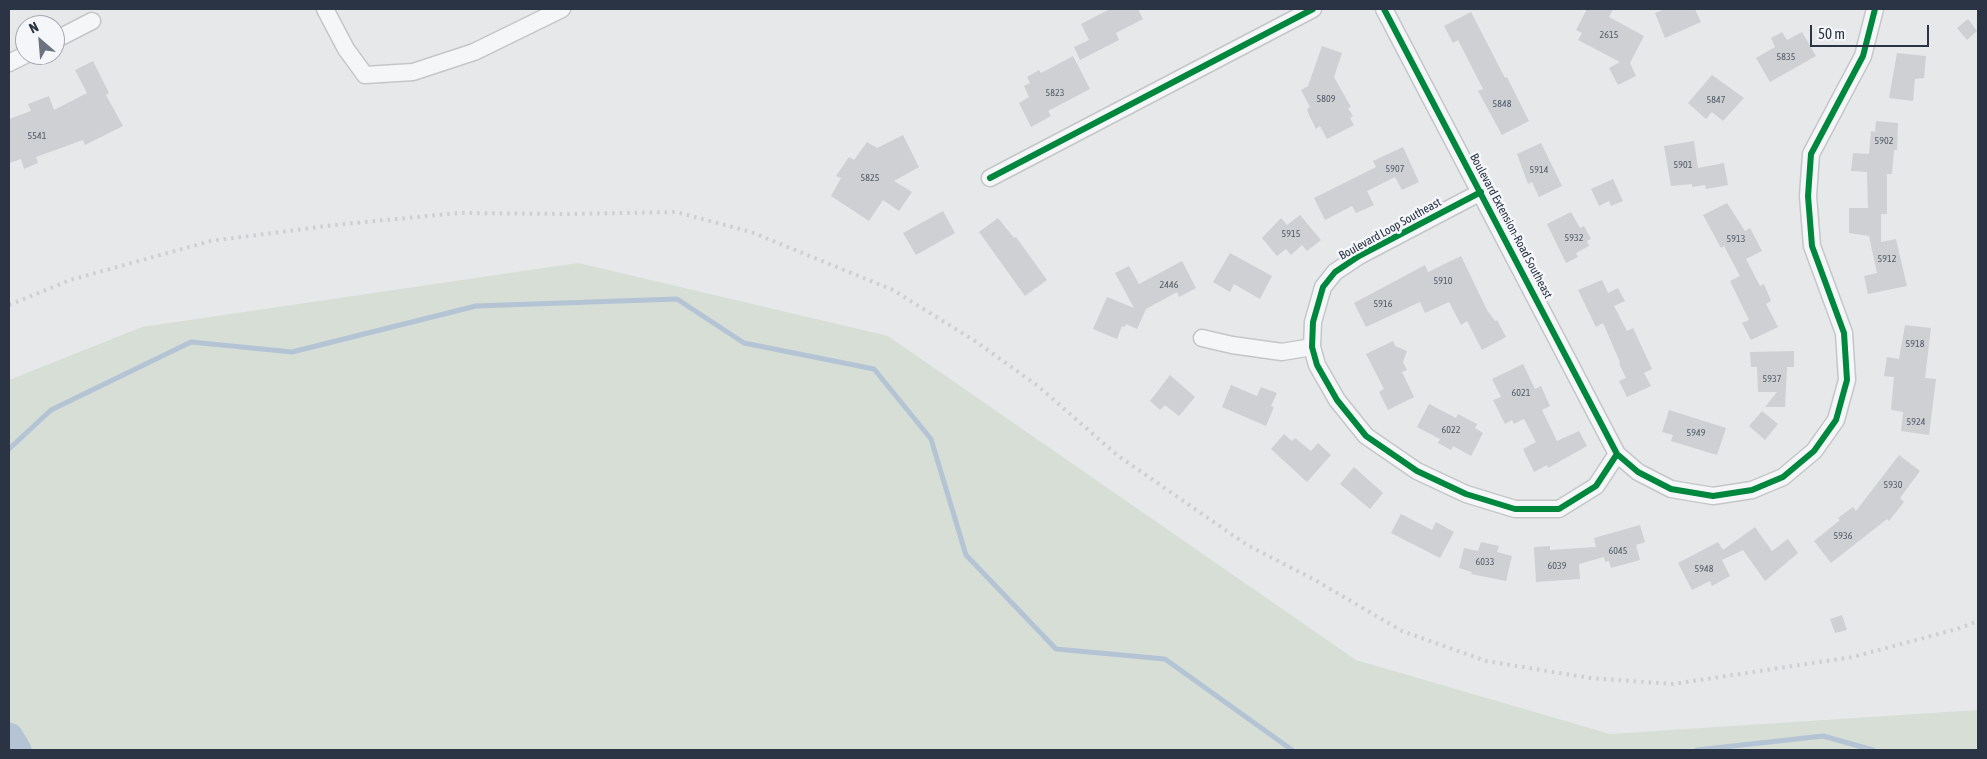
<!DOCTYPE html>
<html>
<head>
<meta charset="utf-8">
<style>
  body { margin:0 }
  #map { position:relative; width:1987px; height:759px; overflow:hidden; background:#e6e8ea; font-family:"Asap Condensed",sans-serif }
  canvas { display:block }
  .frame { position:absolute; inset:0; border:10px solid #2b3445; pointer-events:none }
  .north { position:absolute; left:15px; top:15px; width:50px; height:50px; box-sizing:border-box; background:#f4f6f9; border:1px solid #a4a8b1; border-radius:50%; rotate:333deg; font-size:14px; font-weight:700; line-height:20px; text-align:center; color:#2b3445 }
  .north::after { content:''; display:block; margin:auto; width:18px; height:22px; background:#6c737f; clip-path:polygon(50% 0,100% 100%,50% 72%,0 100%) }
  .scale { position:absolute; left:1810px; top:25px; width:119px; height:22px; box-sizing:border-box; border:2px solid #2b3445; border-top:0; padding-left:6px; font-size:15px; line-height:18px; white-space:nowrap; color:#2b3445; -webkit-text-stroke:4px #f4f6f9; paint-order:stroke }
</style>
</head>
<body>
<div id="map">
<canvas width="1987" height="759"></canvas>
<div class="frame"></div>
<div class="north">N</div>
<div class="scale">50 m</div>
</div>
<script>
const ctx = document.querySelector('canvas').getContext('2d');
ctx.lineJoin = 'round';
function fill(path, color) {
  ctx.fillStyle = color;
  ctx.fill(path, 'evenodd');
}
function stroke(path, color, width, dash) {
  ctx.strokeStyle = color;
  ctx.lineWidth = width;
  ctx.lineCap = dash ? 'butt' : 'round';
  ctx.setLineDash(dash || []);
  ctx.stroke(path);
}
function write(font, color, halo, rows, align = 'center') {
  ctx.font = font + ' "Asap Condensed",sans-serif';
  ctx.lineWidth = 5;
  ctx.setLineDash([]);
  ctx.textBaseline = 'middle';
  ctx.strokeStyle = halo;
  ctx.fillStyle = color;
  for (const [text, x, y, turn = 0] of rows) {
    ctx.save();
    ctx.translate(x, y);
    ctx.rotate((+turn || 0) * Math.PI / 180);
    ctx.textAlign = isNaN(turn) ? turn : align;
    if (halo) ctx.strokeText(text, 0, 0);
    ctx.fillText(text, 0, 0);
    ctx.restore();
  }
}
fill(new Path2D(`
  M 578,263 L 888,336 L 1356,660 L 1610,734 L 1978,710 L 1978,750 L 9,750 L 9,380 L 142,327 Z`), '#d6ded6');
stroke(new Path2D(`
  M 9,449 L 51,410 L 191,342 L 292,352 L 476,306 L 677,299 L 744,343 L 874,369 L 931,439 L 966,555 L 1056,649 L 1165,659 L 1292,750
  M 1697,750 L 1823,736 L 1873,750`), '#b4c4d5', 5);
stroke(new Path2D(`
  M 9,737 L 17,750`), '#b4c4d5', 29);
fill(new Path2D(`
  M 1110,9 L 1138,9 L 1143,19 L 1116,33 L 1119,40 L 1080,60 L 1074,47 L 1089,40 L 1081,24 Z
  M 1587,9 L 1613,9 L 1609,17 L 1644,36 L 1630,63 L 1636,76 L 1618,85 L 1609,68 L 1620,62 L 1578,40 L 1582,33 L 1576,30 Z
  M 1665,9 L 1695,9 L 1701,22 L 1665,38 L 1655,13 Z
  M 1471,12 L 1505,78 L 1507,77 L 1529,121 L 1502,135 L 1478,91 L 1483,89 L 1458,40 L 1453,43 L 1444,26 Z
  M 1968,19 L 1977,31 L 1967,40 L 1957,28 Z
  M 1782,32 L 1787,40 L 1802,32 L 1816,56 L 1770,82 L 1756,58 L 1775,47 L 1771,38 Z
  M 1322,46 L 1342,53 L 1334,77 L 1351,107 L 1348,108 L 1353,116 L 1350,118 L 1354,125 L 1327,139 L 1320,126 L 1316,129 L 1309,115 L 1307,109 L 1310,107 L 1301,90 L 1308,86 Z
  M 1897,53 L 1926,56 L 1924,78 L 1915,79 L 1913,101 L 1889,98 Z
  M 1073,56 L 1090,89 L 1048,111 L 1051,116 L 1031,127 L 1019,103 L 1029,97 L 1024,86 L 1030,83 L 1027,77 L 1039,70 L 1041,73 Z
  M 93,61 L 109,93 L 106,95 L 123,126 L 85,145 L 83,140 L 36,157 L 38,163 L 24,169 L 21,159 L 9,163 L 9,119 L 31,111 L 28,104 L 49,96 L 54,110 L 87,93 L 75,70 Z
  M 1712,75 L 1744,98 L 1723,121 L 1712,112 L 1706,119 L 1688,103 Z
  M 1876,121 L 1898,123 L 1897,150 L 1894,150 L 1892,174 L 1887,174 L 1887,214 L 1881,214 L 1881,242 L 1896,239 L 1907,286 L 1868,294 L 1864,276 L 1877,273 L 1869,236 L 1849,233 L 1849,208 L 1868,208 L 1867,172 L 1851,171 L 1853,153 L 1869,154 L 1871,131 L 1875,132 Z
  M 903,135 L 919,167 L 894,181 L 912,192 L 899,211 L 883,200 L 869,221 L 831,196 L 841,178 L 836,176 L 849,157 L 854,160 L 867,142 L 877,148 Z
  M 1694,141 L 1698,168 L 1724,163 L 1728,185 L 1706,189 L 1705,185 L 1692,187 L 1692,184 L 1671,186 L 1664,146 Z
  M 1541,143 L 1562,186 L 1539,197 L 1532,182 L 1528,184 L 1517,154 Z
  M 1403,147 L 1419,182 L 1402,190 L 1395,177 L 1367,191 L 1374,205 L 1356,213 L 1352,206 L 1325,220 L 1314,198 L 1376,167 L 1373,161 Z
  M 1613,179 L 1623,201 L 1611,206 L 1609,201 L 1599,206 L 1591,189 Z
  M 1727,203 L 1745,231 L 1750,228 L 1762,251 L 1746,259 L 1760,286 L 1764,284 L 1771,301 L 1766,304 L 1778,327 L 1751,340 L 1742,323 L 1749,320 L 1730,281 L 1740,276 L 1724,246 L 1721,248 L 1703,215 Z
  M 943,211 L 955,233 L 916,255 L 903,233 Z
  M 1571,212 L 1580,228 L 1584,226 L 1591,239 L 1587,241 L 1589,246 L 1576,253 L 1578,257 L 1566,263 L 1547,224 Z
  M 1300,215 L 1321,240 L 1307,251 L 1302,245 L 1291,255 L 1286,249 L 1277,256 L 1262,238 L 1281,218 L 1287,225 Z
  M 998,218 L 1014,238 L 1016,237 L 1047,280 L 1025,296 L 979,232 Z
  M 1230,253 L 1272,276 L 1260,299 L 1234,284 L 1230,292 L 1213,282 Z
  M 1461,256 L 1487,310 L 1495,321 L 1497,320 L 1506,337 L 1482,350 L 1467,321 L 1461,325 L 1449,302 L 1425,313 L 1420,302 L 1366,327 L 1354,303 L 1425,265 L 1428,272 Z
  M 1182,261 L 1196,288 L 1179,297 L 1177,292 L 1146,309 L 1137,329 L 1126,324 L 1125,327 L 1122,326 L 1117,339 L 1093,329 L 1107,297 L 1134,308 L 1115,273 L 1129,266 L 1139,284 Z
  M 1602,280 L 1608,293 L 1618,288 L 1625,301 L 1614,306 L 1627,331 L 1633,328 L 1652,369 L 1644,373 L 1651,386 L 1627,397 L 1619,381 L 1626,378 L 1619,363 L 1620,362 L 1603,323 L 1596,327 L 1578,290 Z
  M 1905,325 L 1931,328 L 1925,378 L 1936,379 L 1929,435 L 1901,431 L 1903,412 L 1891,410 L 1894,377 L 1884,376 L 1887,357 L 1899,359 Z
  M 1393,341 L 1395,346 L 1407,351 L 1403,362 L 1407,370 L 1402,372 L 1414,397 L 1388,410 L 1379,392 L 1384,389 L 1366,354 Z
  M 1794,351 L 1794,367 L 1787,367 L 1785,407 L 1765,407 L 1777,392 L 1758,392 L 1757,367 L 1751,367 L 1750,352 Z
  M 1523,364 L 1535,389 L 1541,386 L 1550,406 L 1542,410 L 1557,441 L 1579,431 L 1587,446 L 1548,468 L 1547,465 L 1534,472 L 1523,449 L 1536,442 L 1524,419 L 1514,424 L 1512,420 L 1505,424 L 1493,400 L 1501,397 L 1492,379 Z
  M 1170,375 L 1195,397 L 1179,416 L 1165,405 L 1160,410 L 1150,401 Z
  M 1231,385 L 1257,396 L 1261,387 L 1277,393 L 1271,406 L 1274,407 L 1266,426 L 1222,407 Z
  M 1429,404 L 1456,418 L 1458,414 L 1477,424 L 1475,428 L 1483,433 L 1471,456 L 1453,446 L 1451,450 L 1438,443 L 1440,439 L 1417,427 Z
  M 1669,410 L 1726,428 L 1717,455 L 1671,441 L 1673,435 L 1662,432 Z
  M 1762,411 L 1778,424 L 1765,440 L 1749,426 Z
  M 1284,434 L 1292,441 L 1295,438 L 1311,451 L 1318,443 L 1331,455 L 1307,482 L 1271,449 Z
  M 1899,455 L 1920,471 L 1900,498 L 1904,502 L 1889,521 L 1887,519 L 1831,563 L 1814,541 L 1840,520 L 1838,518 L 1853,507 L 1856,511 Z
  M 1354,467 L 1383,493 L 1370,509 L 1340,484 Z
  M 1401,514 L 1432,530 L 1436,522 L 1454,532 L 1440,558 L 1391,533 Z
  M 1640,525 L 1645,542 L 1636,545 L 1640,560 L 1611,568 L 1609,561 L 1605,562 L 1604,557 L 1579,564 L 1580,579 L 1536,582 L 1534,547 L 1550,546 L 1550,550 L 1596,547 L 1594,538 Z
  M 1755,527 L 1772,551 L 1788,539 L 1798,553 L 1765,581 L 1743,550 L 1722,560 L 1730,576 L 1712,586 L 1710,581 L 1692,590 L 1678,563 L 1718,542 L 1723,550 Z
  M 1481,542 L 1499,546 L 1497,552 L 1512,556 L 1506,581 L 1471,574 L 1472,572 L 1459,568 L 1464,548 L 1478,551 Z
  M 1842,615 L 1847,630 L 1835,633 L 1830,619 Z`), '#ced0d3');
const street = new Path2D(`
  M 325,9 L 346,49 L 365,75 L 413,72 L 474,52 L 562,9
  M 1384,9 L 1617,454 L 1638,472 L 1671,489 L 1713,496 L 1752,490 L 1783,477 L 1814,451 L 1836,420 L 1847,380 L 1844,333 L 1812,246 L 1808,196 L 1811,154 L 1863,56 L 1875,9
  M 55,40 L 92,21
  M 9,63 L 25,55
  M 990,178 L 1313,9
  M 1481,192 L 1359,256 L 1335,272 L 1323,287 L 1313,322 L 1312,347 L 1317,365 L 1337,400 L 1366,436 L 1417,471 L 1466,494 L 1515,509 L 1559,509 L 1596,486 L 1617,454
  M 1202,338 L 1232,345 L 1282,352 L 1312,347`);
stroke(street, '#c4c6c8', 19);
stroke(street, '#f5f6f7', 16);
stroke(new Path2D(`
  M 9,305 L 70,280 L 211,241 L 334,225 L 459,213 L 568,214 L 676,212 L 751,232 L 893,290 L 975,341 L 1038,386 L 1117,455 L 1247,545 L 1315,580 L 1402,631 L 1486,661 L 1590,678 L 1673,684 L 1853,657 L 1957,629 L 1978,621`), '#cecfd2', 4, [2.5, 5]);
stroke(new Path2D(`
  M 1384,9 L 1617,454 L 1638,472 L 1671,489 L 1713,496 L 1752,490 L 1783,477 L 1814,451 L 1836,420 L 1847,380 L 1844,333 L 1812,246 L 1808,196 L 1811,154 L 1863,56 L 1875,9
  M 990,178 L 1313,9
  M 1481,192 L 1359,256 L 1335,272 L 1323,287 L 1313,322 L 1312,347 L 1317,365 L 1337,400 L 1366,436 L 1417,471 L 1466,494 L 1515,509 L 1559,509 L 1596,486 L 1617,454`), '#00873e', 6);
write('10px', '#545c69', null, [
  ["2615",1609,35],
  ["5835",1786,57],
  ["5823",1055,93],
  ["5809",1326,99],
  ["5847",1716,100],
  ["5848",1502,104],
  ["5541",37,136],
  ["5902",1884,141],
  ["5901",1683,165],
  ["5907",1395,169],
  ["5914",1539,170],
  ["5825",870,178],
  ["5915",1291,234],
  ["5932",1574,238],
  ["5913",1736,239],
  ["5912",1887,259],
  ["5910",1443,281],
  ["2446",1169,285],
  ["5916",1383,304],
  ["5918",1915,344],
  ["5937",1772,379],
  ["6021",1521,393],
  ["5924",1916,422],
  ["6022",1451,430],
  ["5949",1696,433],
  ["5930",1893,485],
  ["5936",1843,536],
  ["6045",1618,551],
  ["6033",1485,562],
  ["6039",1557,566],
  ["5948",1704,569]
]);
write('12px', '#2b3445', '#f4f6f9', [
  ["Boulevard Extension-Road Southeast",1511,226,62],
  ["Boulevard Loop Southeast",1390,229,-29]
]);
</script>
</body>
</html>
